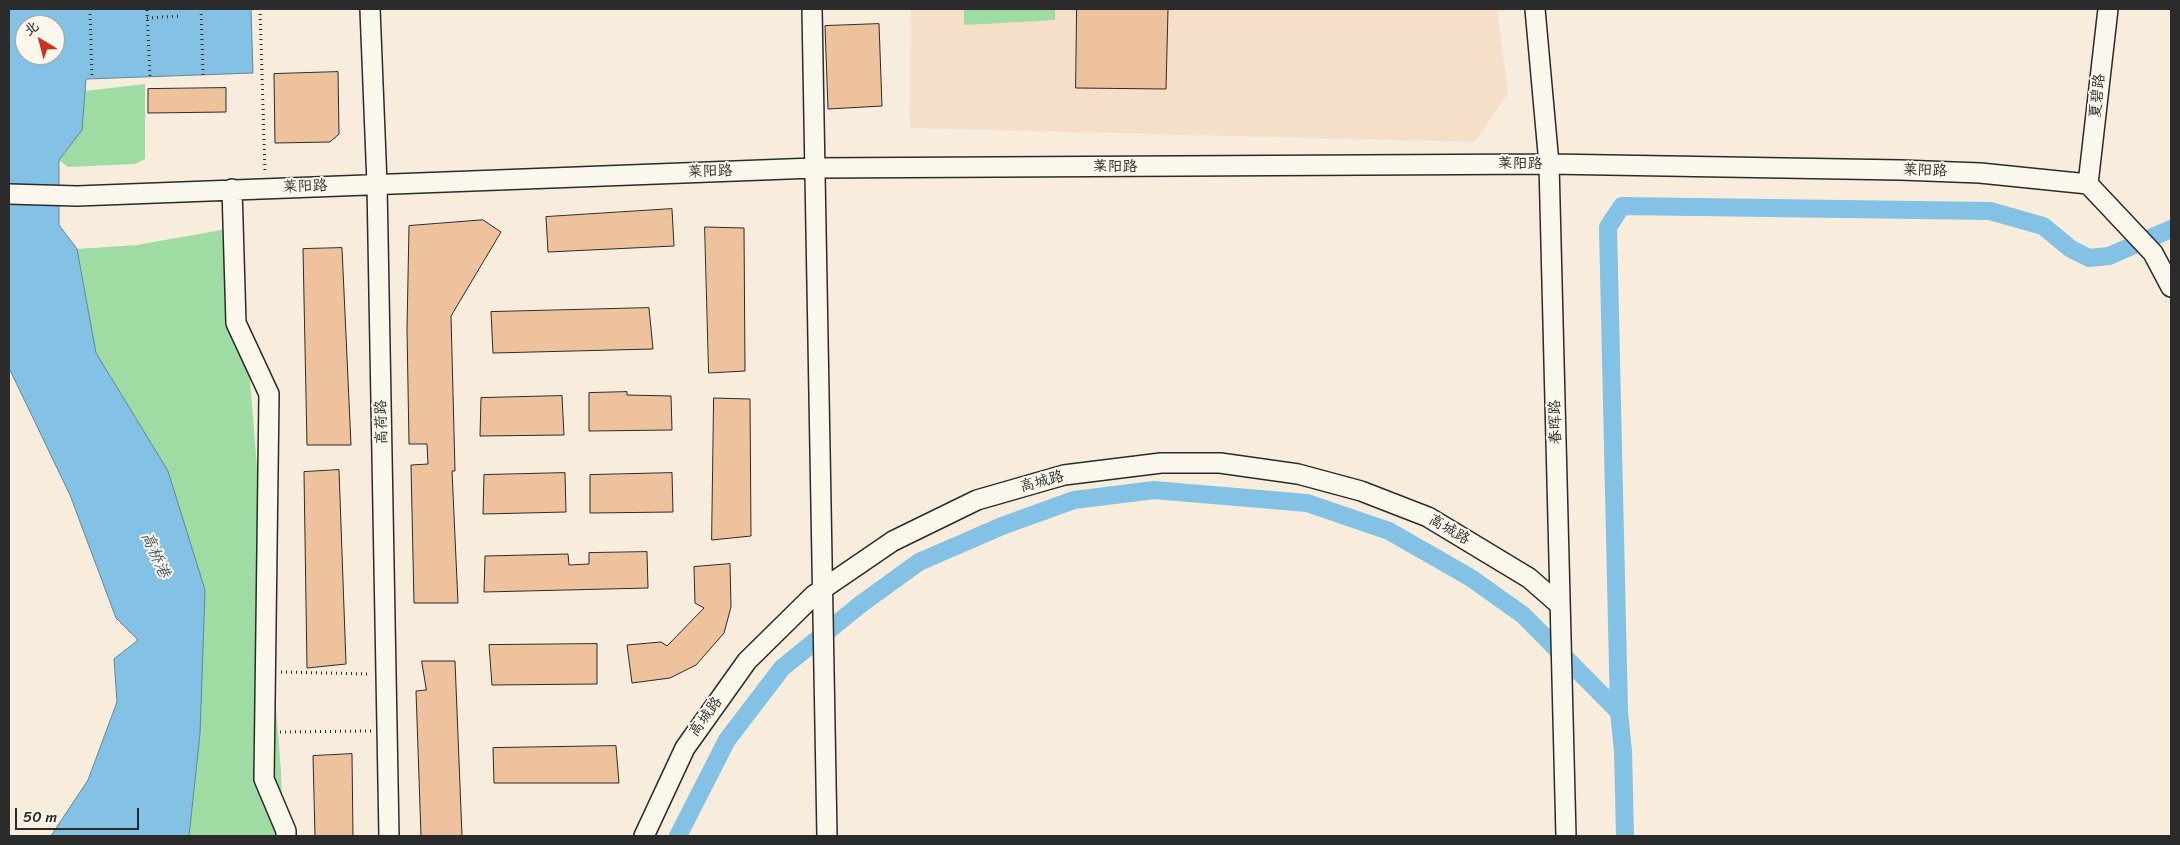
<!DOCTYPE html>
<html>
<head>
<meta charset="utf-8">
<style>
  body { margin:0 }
  #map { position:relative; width:2180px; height:845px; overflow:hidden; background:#f8ecdc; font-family:Sriracha,"LXGW WenKai TC",sans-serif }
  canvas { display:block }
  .frame { position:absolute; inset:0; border:10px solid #2b2b2b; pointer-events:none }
  .north { position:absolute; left:15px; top:15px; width:50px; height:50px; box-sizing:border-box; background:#fbf7ec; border:1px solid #a8a59f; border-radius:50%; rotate:323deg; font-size:14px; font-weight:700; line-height:20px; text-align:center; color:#2b2b2b }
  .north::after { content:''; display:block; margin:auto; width:18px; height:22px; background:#c8321e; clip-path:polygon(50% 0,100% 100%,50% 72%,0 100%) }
  .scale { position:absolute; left:15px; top:808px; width:124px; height:22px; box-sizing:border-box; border:2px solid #2b2b2b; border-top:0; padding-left:6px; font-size:15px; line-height:18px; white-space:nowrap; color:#2b2b2b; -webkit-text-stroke:4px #fbf7ec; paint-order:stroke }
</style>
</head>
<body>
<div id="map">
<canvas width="2180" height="845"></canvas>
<div class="frame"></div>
<div class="north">北</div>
<div class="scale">50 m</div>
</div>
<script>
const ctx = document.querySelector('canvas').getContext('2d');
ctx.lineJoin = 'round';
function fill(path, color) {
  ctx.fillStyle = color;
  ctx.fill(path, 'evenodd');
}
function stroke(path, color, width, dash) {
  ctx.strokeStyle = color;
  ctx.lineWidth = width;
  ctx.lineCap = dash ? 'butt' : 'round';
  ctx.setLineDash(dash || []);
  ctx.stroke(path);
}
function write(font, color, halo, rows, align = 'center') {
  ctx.font = font + ' Sriracha,"LXGW WenKai TC",sans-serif';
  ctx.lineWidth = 4;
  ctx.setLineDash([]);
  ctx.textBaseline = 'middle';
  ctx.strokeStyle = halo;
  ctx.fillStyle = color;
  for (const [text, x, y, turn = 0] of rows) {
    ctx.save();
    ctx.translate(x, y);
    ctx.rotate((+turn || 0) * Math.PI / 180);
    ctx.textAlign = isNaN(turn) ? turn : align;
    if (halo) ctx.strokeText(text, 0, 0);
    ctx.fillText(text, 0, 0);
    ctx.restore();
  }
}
fill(new Path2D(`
  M 911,9 L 1497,9 L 1508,93 L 1475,142 L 910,128 Z`), '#f5dfc9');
fill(new Path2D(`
  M 964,9 L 1055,9 L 1055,20 L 964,25 Z
  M 145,84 L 145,159 L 135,164 L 68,167 L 59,160 L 82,130 L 85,91 Z
  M 238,227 L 281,771 L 283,836 L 189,836 L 200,734 L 168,471 L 96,353 L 77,249 L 137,245 Z`), '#9fdca3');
const water = new Path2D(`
  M 9,9 L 251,9 L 253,73 L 86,79 L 82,130 L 59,160 L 59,225 L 77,249 L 96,353 L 168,471 L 205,590 L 200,734 L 189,836 L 51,836 L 88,780 L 117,702 L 114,659 L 138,640 L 116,618 L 70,495 L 9,368 ZM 25,25 L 55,25 L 55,55 L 25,55 Z`);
fill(water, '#83c2e4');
stroke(water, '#60869a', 1);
stroke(new Path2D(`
  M 678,836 L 727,740 L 782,668 L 861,604 L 919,562 L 1002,526 L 1074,500 L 1154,490 L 1307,503 L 1389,531 L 1471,578 L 1523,615 L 1619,712
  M 1625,836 L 1623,751 L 1619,712 L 1608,227 L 1622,206 L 1990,211 L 2043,226 L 2071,249 L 2089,258 L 2109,256 L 2171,229`), '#83c2e4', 18);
const building = new Path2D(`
  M 1077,9 L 1168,9 L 1166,89 L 1076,88 Z
  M 879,24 L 882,106 L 828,109 L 825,26 Z
  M 338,72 L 339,134 L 330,142 L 275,143 L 274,74 Z
  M 226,88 L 226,112 L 148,113 L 148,89 Z
  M 672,209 L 674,246 L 548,252 L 546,217 Z
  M 483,220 L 501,232 L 451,316 L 455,471 L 452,471 L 458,603 L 414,603 L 411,465 L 428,464 L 427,444 L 409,444 L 407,329 L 409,226 Z
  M 705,227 L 744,228 L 745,371 L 709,373 Z
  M 342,248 L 351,445 L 307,445 L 303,249 Z
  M 649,308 L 653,349 L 493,353 L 491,312 Z
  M 627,392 L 627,395 L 671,396 L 672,430 L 589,431 L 589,393 Z
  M 562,396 L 564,435 L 480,436 L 481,398 Z
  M 714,398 L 750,399 L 751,536 L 712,540 Z
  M 339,470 L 346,664 L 307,668 L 304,472 Z
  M 565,473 L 566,512 L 483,514 L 484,475 Z
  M 672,473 L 673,512 L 590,513 L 590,475 Z
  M 647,552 L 648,588 L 484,592 L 485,556 L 568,554 L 569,565 L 589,564 L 589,553 Z
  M 730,564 L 731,607 L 724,633 L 696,665 L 670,678 L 632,683 L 627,645 L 661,642 L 667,646 L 704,608 L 695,603 L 694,567 Z
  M 597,644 L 597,684 L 492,685 L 489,645 Z
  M 422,661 L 455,661 L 462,836 L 421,836 L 416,691 L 426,690 Z
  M 616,746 L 619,783 L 494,783 L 493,748 Z
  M 352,754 L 353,836 L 315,836 L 313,756 Z`);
fill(building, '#eec29d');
stroke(building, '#2b2b2b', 1);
const minor = new Path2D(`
  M 370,9 L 377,184 L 389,836
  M 812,9 L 827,836
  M 1535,9 L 1549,164 L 1566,836
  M 2088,184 L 2108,9
  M 232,189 L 236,323 L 269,394 L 264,779 L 286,831 L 286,836
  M 9,194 L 77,196 L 814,168 L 1549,164 L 1901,170 L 1980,173 L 2088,184 L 2153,253 L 2171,287
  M 644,836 L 685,748 L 747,661 L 814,595 L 893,541 L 977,500 L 1064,475 L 1161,463 L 1220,463 L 1298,474 L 1361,491 L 1428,517 L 1529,578 L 1560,605`);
stroke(minor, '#2b2b2b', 22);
stroke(new Path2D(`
  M 90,9 L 92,79
  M 201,9 L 203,75
  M 260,9 L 265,173
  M 147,10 L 150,77
  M 147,18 L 181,16
  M 281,672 L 370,674
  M 280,732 L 371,731`), '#2b2b2b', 3, [1, 4]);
stroke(minor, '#fbf7ec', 19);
write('15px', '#2b2b2b', '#fbf7ec', [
  ["夏碧路",2098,96,-84],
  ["莱阳路",1520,164],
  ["莱阳路",1115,167],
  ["莱阳路",1925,171,2],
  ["莱阳路",710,172,-2],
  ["莱阳路",305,187,-2],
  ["高荷路",382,422,-91],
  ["春晖路",1556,422,-91],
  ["高城路",1042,482,-15],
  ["高城路",1449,530,30],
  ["高城路",706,717,-54]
]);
write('italic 16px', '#455862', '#fbf7ec', [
  ["高桥港",155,555,66]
]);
</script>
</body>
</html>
